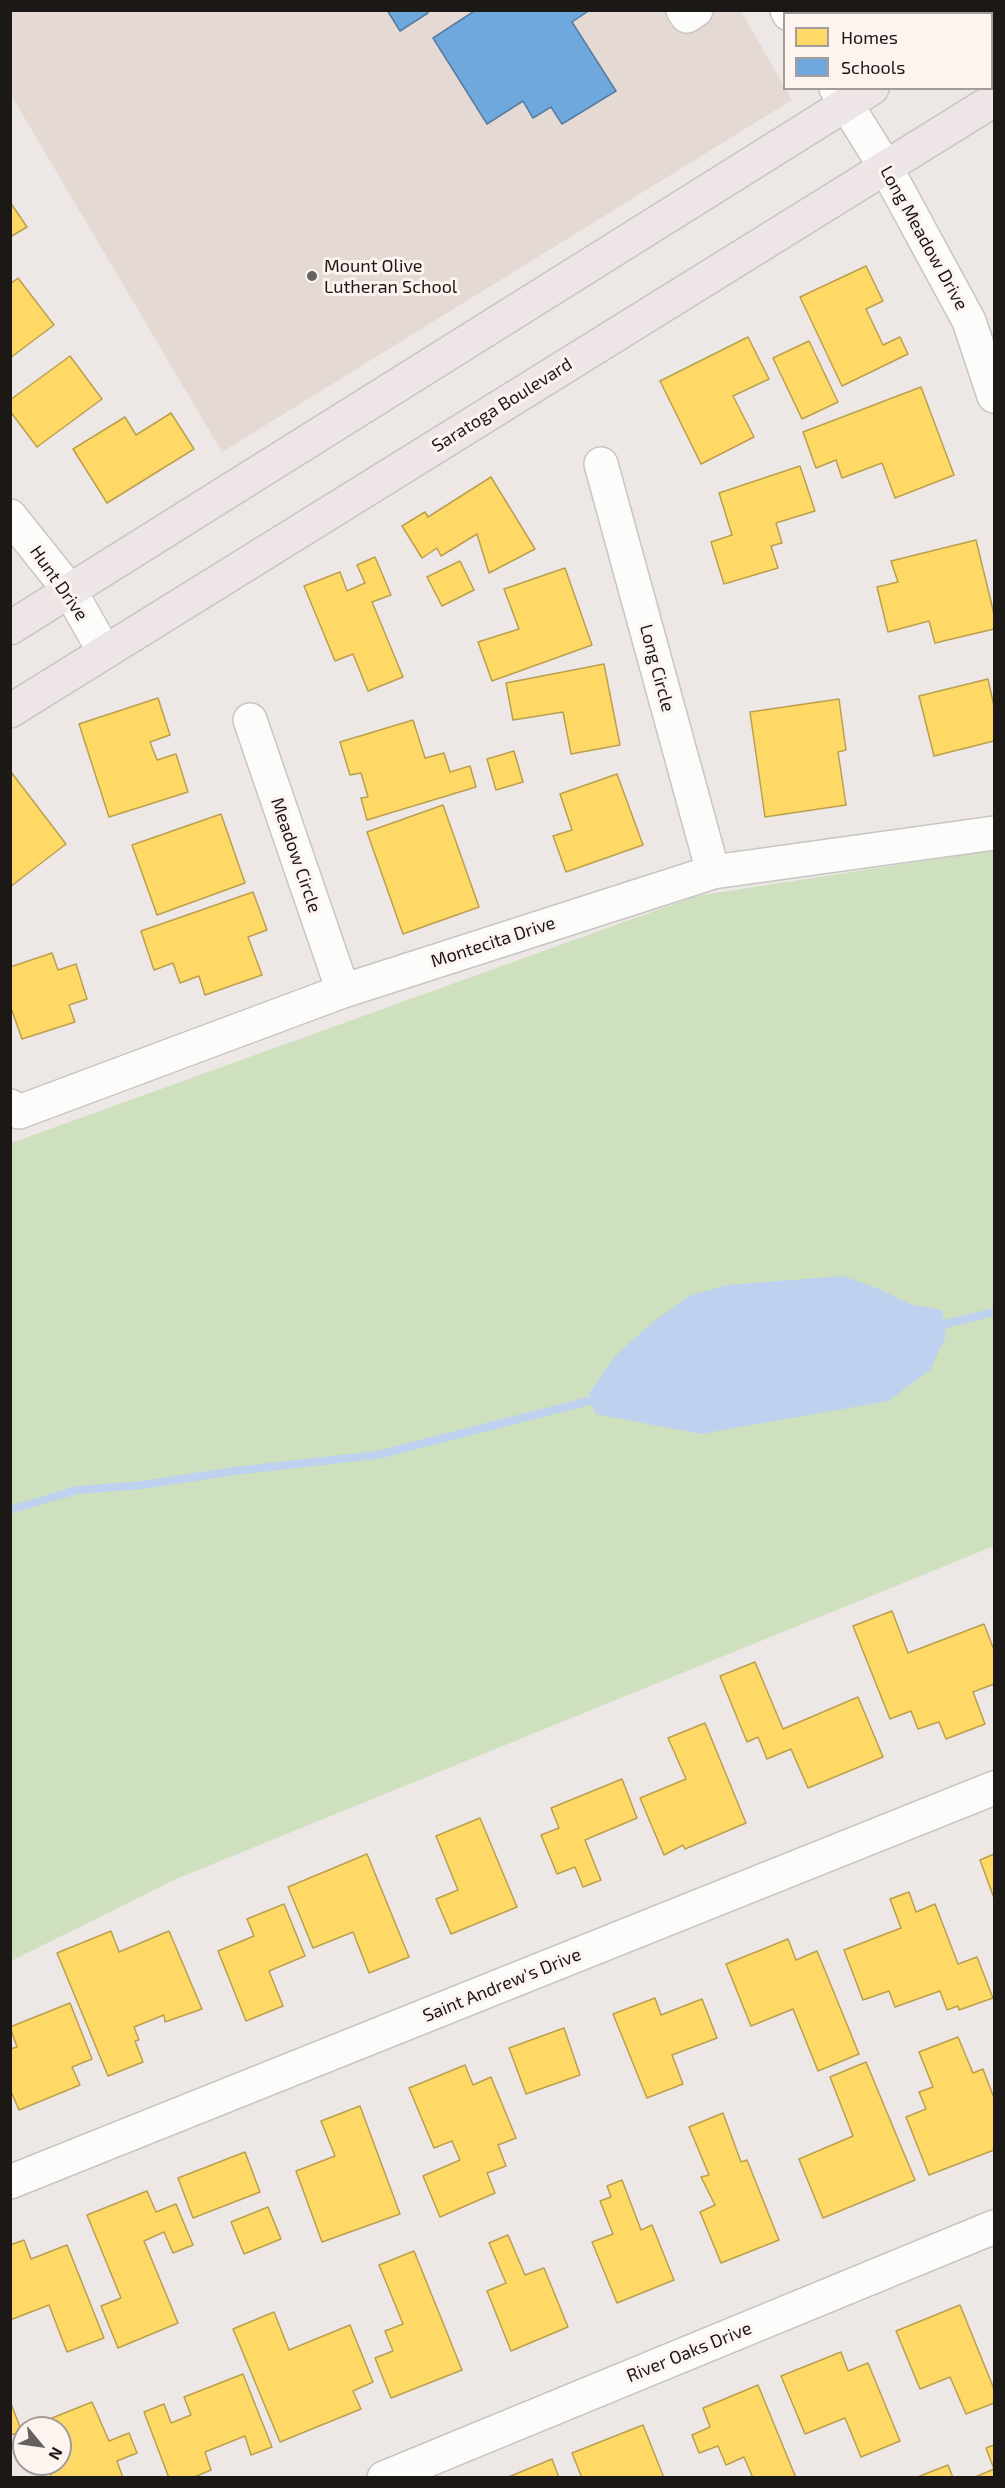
<!DOCTYPE html>
<html>
<head>
<meta charset="utf-8">
<style>
  body { margin:0 }
  #map { position:relative; width:1005px; height:2488px; overflow:hidden; background:#ede8e6; font-family:"Exo 2",sans-serif }
  canvas { display:block }
  .frame { position:absolute; inset:0; border:12px solid #1b1816; pointer-events:none }
  .legend { position:absolute; left:783px; top:12px; width:210px; height:78px; box-sizing:border-box; background:#fdf4f0; border:2px solid #a39c99; margin:0; padding:8px 10px; list-style:none; font-size:18px; color:#1b1816 }
  .legend li { display:flex; align-items:center; gap:12px; height:30px }
  .legend b { width:30px; border:2px solid #a39c99 }
  .north { position:absolute; left:12px; top:2416px; width:60px; height:60px; box-sizing:border-box; background:#fdf4f0; border:2px solid #a39c99; border-radius:50%; rotate:119deg; font-size:16px; font-weight:700; line-height:24px; text-align:center; color:#1b1816 }
  .north::after { content:''; display:block; margin:auto; width:21px; height:27px; background:#64615f; clip-path:polygon(50% 0,100% 100%,50% 72%,0 100%) }
</style>
</head>
<body>
<div id="map">
<canvas width="1005" height="2488"></canvas>
<div class="frame"></div>
<ul class="legend">
<li><b style="height:16px;background:#ffd966"></b>Homes</li>
<li><b style="height:16px;background:#6fa8dc"></b>Schools</li>
</ul>
<div class="north">N</div>
</div>
<script>
const ctx = document.querySelector('canvas').getContext('2d');
ctx.lineJoin = 'round';
function fill(path, color) {
  ctx.fillStyle = color;
  ctx.fill(path, 'evenodd');
}
function stroke(path, color, width, dash) {
  ctx.strokeStyle = color;
  ctx.lineWidth = width;
  ctx.lineCap = dash ? 'butt' : 'round';
  ctx.setLineDash(dash || []);
  ctx.stroke(path);
}
function write(font, color, halo, rows, align = 'center') {
  ctx.font = font + ' "Exo 2",sans-serif';
  ctx.lineWidth = 6;
  ctx.setLineDash([]);
  ctx.textBaseline = 'middle';
  ctx.strokeStyle = halo;
  ctx.fillStyle = color;
  for (const [text, x, y, turn = 0] of rows) {
    ctx.save();
    ctx.translate(x, y);
    ctx.rotate((+turn || 0) * Math.PI / 180);
    ctx.textAlign = isNaN(turn) ? turn : align;
    if (halo) ctx.strokeText(text, 0, 0);
    ctx.fillText(text, 0, 0);
    ctx.restore();
  }
}
fill(new Path2D(`
  M 10,11 L 741,11 L 792,100 L 222,452 L 11,95 Z
  M 834,11 L 931,11 L 927,14 L 836,14 Z`), '#e5d9d4');
fill(new Path2D(`
  M 994,850 L 994,1546 L 176,1879 L 11,1961 L 11,1143 L 696,896 Z`), '#cfe0be');
fill(new Path2D(`
  M 842,1276 L 877,1288 L 910,1304 L 942,1310 L 946,1336 L 930,1370 L 888,1401 L 701,1434 L 595,1414 L 589,1393 L 616,1355 L 653,1322 L 689,1296 L 727,1285 Z`), '#bed2f0');
const homes = new Path2D(`
  M 10,202 L 27,227 L 10,237 Z
  M 866,266 L 883,301 L 866,309 L 883,345 L 900,337 L 908,354 L 842,386 L 800,297 Z
  M 18,278 L 54,325 L 10,358 L 10,284 Z
  M 748,337 L 769,379 L 733,396 L 754,437 L 701,464 L 660,381 Z
  M 809,341 L 838,402 L 802,419 L 773,358 Z
  M 70,356 L 102,399 L 37,447 L 10,411 L 10,400 Z
  M 921,387 L 954,475 L 895,498 L 882,463 L 842,478 L 836,460 L 816,468 L 803,432 Z
  M 171,413 L 194,449 L 107,503 L 73,449 L 125,417 L 136,435 Z
  M 800,466 L 815,511 L 776,523 L 782,543 L 771,546 L 778,568 L 724,584 L 711,542 L 732,535 L 719,493 Z
  M 491,477 L 535,549 L 489,573 L 477,534 L 441,556 L 437,548 L 422,558 L 402,526 L 425,512 L 428,517 Z
  M 976,540 L 994,614 L 994,629 L 935,643 L 929,621 L 888,632 L 877,587 L 898,582 L 891,561 Z
  M 375,557 L 391,595 L 372,602 L 403,677 L 368,691 L 353,654 L 335,661 L 304,586 L 340,572 L 347,591 L 365,583 L 357,565 Z
  M 460,561 L 474,590 L 442,606 L 427,577 Z
  M 565,568 L 592,645 L 492,681 L 478,642 L 519,629 L 504,589 Z
  M 604,664 L 620,745 L 571,754 L 563,712 L 513,720 L 506,683 Z
  M 988,679 L 994,706 L 994,741 L 934,756 L 919,696 Z
  M 158,698 L 170,735 L 150,742 L 157,760 L 176,754 L 188,792 L 109,817 L 79,724 Z
  M 839,699 L 846,750 L 838,752 L 846,805 L 765,817 L 750,712 Z
  M 413,720 L 425,758 L 444,753 L 450,772 L 470,766 L 476,787 L 367,820 L 361,798 L 368,797 L 361,773 L 350,775 L 340,742 Z
  M 514,751 L 523,782 L 496,790 L 487,759 Z
  M 11,772 L 66,844 L 10,887 L 10,773 Z
  M 617,774 L 643,845 L 566,872 L 553,836 L 572,830 L 560,794 Z
  M 443,805 L 479,907 L 403,934 L 367,832 Z
  M 221,814 L 245,883 L 157,915 L 132,845 Z
  M 253,892 L 267,930 L 248,937 L 262,975 L 205,995 L 199,976 L 180,983 L 173,963 L 154,970 L 141,931 Z
  M 52,953 L 58,970 L 76,964 L 87,999 L 69,1005 L 75,1022 L 22,1039 L 10,1005 L 10,967 Z
  M 892,1611 L 908,1653 L 984,1624 L 994,1650 L 994,1684 L 973,1692 L 985,1724 L 946,1739 L 939,1722 L 918,1729 L 911,1711 L 890,1719 L 853,1626 Z
  M 755,1662 L 783,1729 L 858,1697 L 883,1757 L 808,1788 L 791,1749 L 767,1759 L 758,1737 L 747,1742 L 720,1676 Z
  M 705,1723 L 746,1823 L 685,1849 L 683,1845 L 664,1855 L 640,1798 L 686,1779 L 668,1738 Z
  M 622,1779 L 637,1818 L 585,1840 L 601,1880 L 583,1887 L 575,1867 L 557,1874 L 541,1835 L 559,1828 L 551,1808 Z
  M 480,1818 L 517,1907 L 451,1934 L 436,1899 L 458,1890 L 436,1836 Z
  M 367,1854 L 409,1957 L 369,1973 L 353,1932 L 313,1948 L 288,1887 Z
  M 994,1854 L 994,1898 L 980,1860 Z
  M 909,1892 L 916,1912 L 935,1904 L 958,1964 L 977,1957 L 993,1998 L 959,2010 L 958,2006 L 947,2010 L 940,1991 L 895,2007 L 889,1991 L 863,2000 L 844,1950 L 901,1928 L 890,1899 Z
  M 284,1904 L 305,1956 L 269,1971 L 283,2006 L 246,2021 L 218,1951 L 254,1936 L 247,1919 Z
  M 111,1931 L 119,1952 L 169,1931 L 202,2009 L 165,2022 L 164,2015 L 134,2027 L 139,2040 L 135,2041 L 143,2062 L 108,2076 L 57,1953 Z
  M 788,1939 L 796,1960 L 817,1951 L 859,2054 L 818,2071 L 793,2009 L 751,2026 L 726,1964 Z
  M 655,1998 L 661,2015 L 702,1999 L 717,2038 L 672,2055 L 683,2084 L 647,2098 L 613,2014 Z
  M 70,2003 L 92,2059 L 72,2067 L 80,2085 L 19,2110 L 10,2089 L 10,2049 L 17,2047 L 10,2027 Z
  M 564,2028 L 580,2075 L 526,2094 L 509,2048 Z
  M 958,2037 L 973,2073 L 983,2069 L 994,2098 L 994,2150 L 929,2175 L 906,2117 L 926,2109 L 919,2092 L 933,2087 L 919,2052 Z
  M 866,2062 L 915,2180 L 823,2218 L 799,2159 L 853,2136 L 830,2077 Z
  M 465,2065 L 473,2085 L 491,2077 L 516,2138 L 498,2145 L 506,2166 L 487,2173 L 495,2193 L 440,2217 L 423,2176 L 460,2160 L 452,2141 L 434,2148 L 409,2088 Z
  M 360,2106 L 400,2214 L 322,2242 L 296,2171 L 335,2156 L 321,2121 Z
  M 723,2113 L 741,2162 L 747,2160 L 779,2240 L 721,2263 L 700,2212 L 715,2205 L 701,2177 L 709,2175 L 689,2127 Z
  M 245,2152 L 260,2192 L 193,2218 L 178,2178 Z
  M 622,2180 L 641,2230 L 652,2225 L 674,2280 L 617,2303 L 592,2242 L 613,2234 L 600,2201 L 611,2197 L 607,2186 Z
  M 147,2191 L 156,2212 L 176,2204 L 193,2245 L 173,2253 L 164,2232 L 144,2241 L 178,2323 L 118,2348 L 101,2306 L 121,2298 L 87,2215 Z
  M 268,2207 L 281,2239 L 244,2254 L 231,2222 Z
  M 508,2235 L 525,2275 L 544,2268 L 568,2327 L 511,2351 L 487,2291 L 506,2283 L 489,2243 Z
  M 24,2240 L 31,2259 L 67,2245 L 104,2338 L 67,2352 L 49,2305 L 10,2320 L 10,2245 Z
  M 414,2251 L 462,2370 L 391,2398 L 375,2358 L 393,2351 L 385,2331 L 403,2324 L 379,2265 Z
  M 960,2305 L 994,2389 L 994,2403 L 966,2414 L 950,2377 L 920,2389 L 896,2331 Z
  M 274,2312 L 289,2350 L 350,2325 L 373,2382 L 353,2391 L 361,2409 L 280,2442 L 233,2329 Z
  M 841,2352 L 848,2371 L 868,2363 L 900,2441 L 861,2457 L 845,2418 L 805,2434 L 781,2376 Z
  M 243,2374 L 272,2447 L 251,2455 L 245,2436 L 205,2452 L 211,2470 L 192,2478 L 169,2478 L 144,2412 L 164,2404 L 171,2423 L 191,2415 L 184,2397 Z
  M 758,2385 L 796,2478 L 753,2478 L 744,2457 L 726,2465 L 718,2446 L 699,2453 L 692,2435 L 710,2427 L 703,2408 Z
  M 10,2401 L 22,2432 L 10,2435 Z
  M 92,2402 L 109,2441 L 129,2433 L 137,2453 L 117,2461 L 123,2478 L 52,2478 L 47,2464 L 60,2464 L 60,2428 L 56,2428 L 52,2418 Z
  M 643,2425 L 664,2478 L 582,2478 L 572,2453 Z
  M 994,2445 L 994,2478 L 973,2478 L 994,2469 L 986,2448 Z
  M 552,2459 L 559,2478 L 506,2478 Z
  M 948,2465 L 953,2478 L 915,2478 Z`);
fill(homes, '#ffd966');
stroke(homes, '#bb9f4e', 1.5);
const schools = new Path2D(`
  M 387,10 L 426,10 L 428,13 L 400,31 Z
  M 476,10 L 590,10 L 572,22 L 616,91 L 562,124 L 551,107 L 533,118 L 523,101 L 487,124 L 433,38 Z`);
fill(schools, '#6fa8dc');
stroke(schools, '#567da1', 1.5);
stroke(new Path2D(`
  M 933,1327 L 994,1312
  M 10,1510 L 77,1490 L 142,1485 L 234,1471 L 377,1455 L 601,1398`), '#bed2f0', 8);
const minor = new Path2D(`
  M 683,10 L 687,16 L 696,10
  M 787,10 L 789,14
  M 824,14 L 829,10
  M 836,88 L 886,168 L 969,321 L 994,396
  M 601,464 L 713,872
  M 10,516 L 70,591 L 104,651
  M 250,720 L 343,991
  M 10,1106 L 19,1112 L 343,991 L 713,872 L 994,833
  M 10,2182 L 994,1788
  M 384,2478 L 994,2227`);
const major = new Path2D(`
  M 992,15 L 994,13
  M 10,628 L 872,88
  M 10,711 L 994,100`);
stroke(minor, '#c9c5c3', 36);
stroke(major, '#c7c4c3', 36);
stroke(minor, '#fcfcfb', 33);
stroke(major, '#ede5e6', 33);
for (const [x, y, r, color] of [
  [312,276,6,"#64615f"]
]) {
  const dot = new Path2D();
  dot.arc(x, y, r, 0, 2 * Math.PI);
  ctx.fillStyle = color;
  ctx.fill(dot);
  stroke(dot, '#fdf4f0', 2);
}
write('18px', '#1b1816', '#fdf4f0', [
  ["Long Meadow Drive",924,238,61],
  ["Saratoga Boulevard",502,405,-32],
  ["Hunt Drive",59,583,55],
  ["Long Circle",657,668,75],
  ["Meadow Circle",296,855,71],
  ["Montecita Drive",493,942,-18],
  ["Saint Andrew's Drive",502,1985,-22],
  ["River Oaks Drive",689,2352,-22]
]);
write('18px', '#1b1816', '#fdf4f0', [
  ["Mount Olive",324,266],
  ["Lutheran School",324,287]
], 'left');
</script>
</body>
</html>
